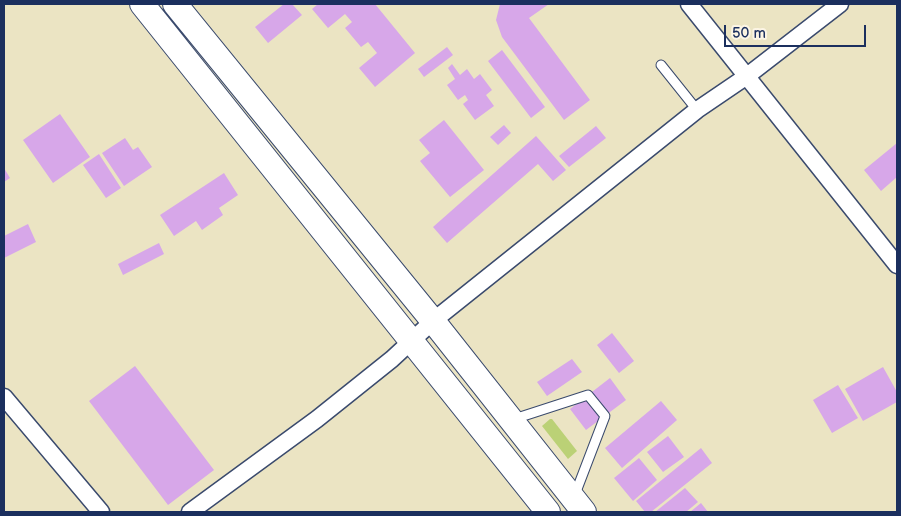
<!DOCTYPE html>
<html>
<head>
<meta charset="utf-8">
<style>
  body { margin:0 }
  #map { position:relative; width:901px; height:516px; overflow:hidden; background:#ebe4c3; font-family:"Balsamiq Sans",sans-serif }
  canvas { display:block }
  .frame { position:absolute; inset:0; border:5px solid #1b2f5e; pointer-events:none }
  .scale { position:absolute; left:724px; top:25px; width:142px; height:22px; box-sizing:border-box; border:2px solid #1b2f5e; border-top:0; padding-left:6px; font-size:15px; line-height:18px; white-space:nowrap; color:#1b2f5e; -webkit-text-stroke:4px #fcf5e5; paint-order:stroke }
</style>
</head>
<body>
<div id="map">
<canvas width="901" height="516"></canvas>
<div class="frame"></div>
<div class="scale">50 m</div>
</div>
<script>
const ctx = document.querySelector('canvas').getContext('2d');
ctx.lineJoin = 'round';
function fill(path, color) {
  ctx.fillStyle = color;
  ctx.fill(path, 'evenodd');
}
function stroke(path, color, width, dash) {
  ctx.strokeStyle = color;
  ctx.lineWidth = width;
  ctx.lineCap = dash ? 'butt' : 'round';
  ctx.setLineDash(dash || []);
  ctx.stroke(path);
}
fill(new Path2D(`
  M 550,419 L 552,419 L 577,451 L 568,459 L 542,426 Z`), '#bbd176');
fill(new Path2D(`
  M 284,4 L 292,4 L 302,15 L 268,43 L 255,27 Z
  M 318,4 L 375,4 L 415,53 L 375,87 L 359,68 L 377,53 L 368,42 L 361,47 L 345,28 L 352,22 L 345,14 L 328,28 L 312,9 Z
  M 500,4 L 549,4 L 529,18 L 590,100 L 564,120 L 502,37 L 496,20 Z
  M 447,47 L 453,55 L 424,77 L 418,69 Z
  M 502,50 L 545,107 L 531,118 L 488,61 Z
  M 452,64 L 460,75 L 467,69 L 474,79 L 480,74 L 492,90 L 486,95 L 494,106 L 475,120 L 463,104 L 468,100 L 465,95 L 458,100 L 447,85 L 455,79 L 448,68 Z
  M 60,114 L 90,157 L 53,183 L 23,140 Z
  M 444,120 L 484,170 L 450,197 L 420,161 L 430,153 L 419,140 Z
  M 504,125 L 511,133 L 498,145 L 490,137 Z
  M 596,126 L 606,138 L 569,167 L 559,156 Z
  M 536,136 L 566,170 L 553,181 L 538,164 L 447,243 L 433,227 Z
  M 125,138 L 133,150 L 138,147 L 152,167 L 124,186 L 102,153 Z
  M 897,143 L 897,177 L 881,191 L 864,170 Z
  M 99,154 L 121,188 L 106,198 L 83,165 Z
  M 4,168 L 10,178 L 4,182 Z
  M 224,173 L 238,195 L 219,208 L 223,215 L 202,230 L 196,221 L 174,236 L 160,215 Z
  M 28,224 L 36,242 L 4,258 L 4,236 Z
  M 159,243 L 164,254 L 123,275 L 118,264 Z
  M 612,333 L 634,361 L 619,373 L 597,345 Z
  M 572,359 L 582,372 L 547,396 L 537,382 Z
  M 135,366 L 214,470 L 168,505 L 89,401 Z
  M 883,367 L 897,392 L 897,402 L 863,421 L 845,389 Z
  M 610,378 L 626,400 L 586,430 L 570,409 Z
  M 838,385 L 858,418 L 832,433 L 813,400 Z
  M 661,401 L 677,420 L 622,468 L 605,448 Z
  M 668,436 L 684,457 L 663,472 L 647,452 Z
  M 701,448 L 712,463 L 651,512 L 645,512 L 636,501 Z
  M 639,458 L 657,480 L 633,501 L 614,478 Z
  M 685,488 L 698,502 L 686,512 L 655,512 Z
  M 701,503 L 708,512 L 690,512 Z`), '#d7a7e9');
const lane = new Path2D(`
  M 661,65 L 697,110
  M 514,419 L 588,395 L 605,416 L 574,497`);
const street = new Path2D(`
  M 689,4 L 897,265
  M 4,397 L 101,512
  M 190,512 L 317,419 L 392,359 L 433,321 L 697,110 L 747,76 L 840,4`);
const secondary = new Path2D(`
  M 142,4 L 548,512
  M 175,4 L 433,321 L 584,512`);
stroke(lane, '#3a4a6d', 11);
stroke(street, '#3a4a6d', 19);
stroke(secondary, '#3a4a6d', 26);
stroke(lane, '#fff', 9);
stroke(street, '#fff', 16);
stroke(secondary, '#fff', 24);
</script>
</body>
</html>
